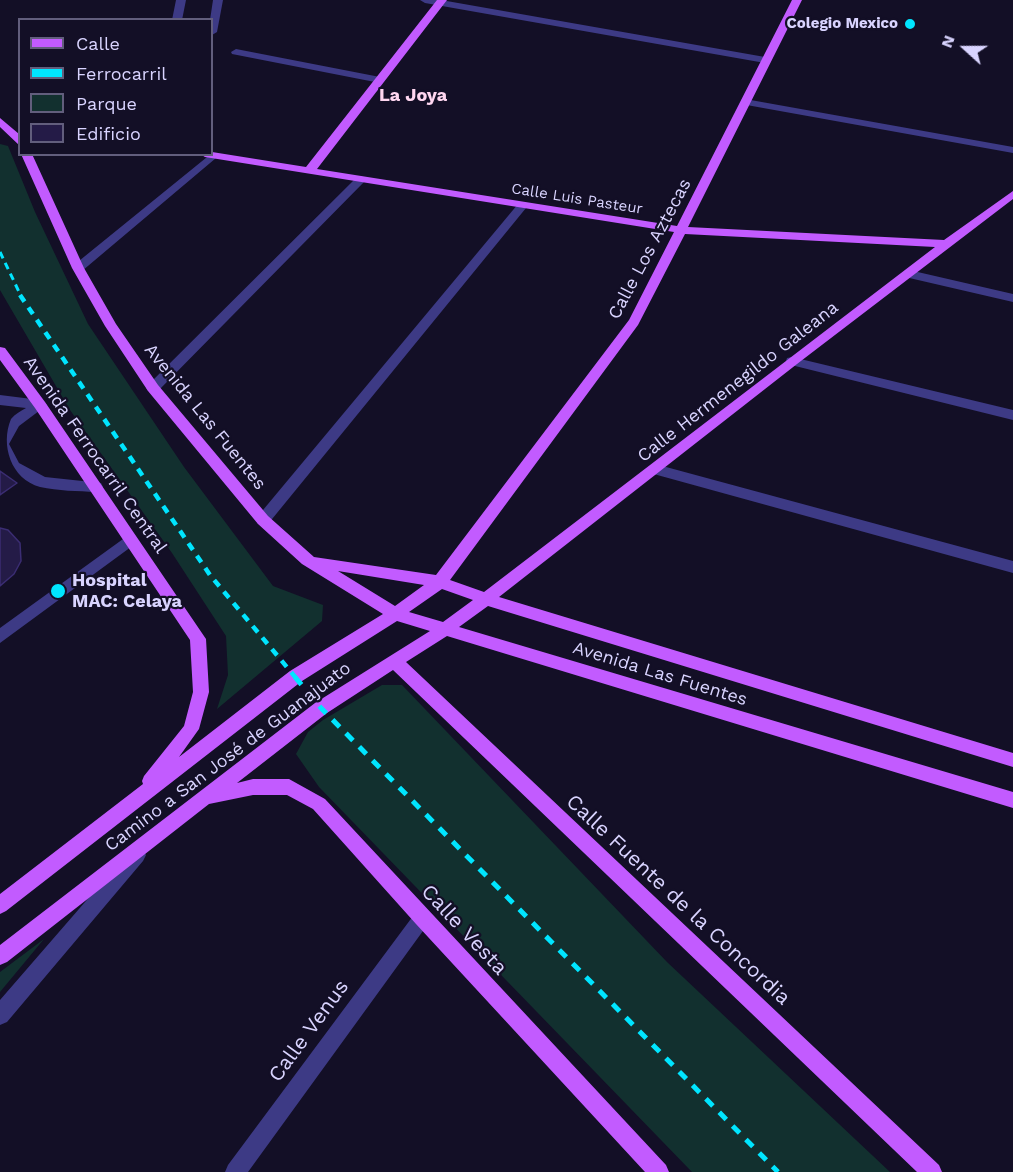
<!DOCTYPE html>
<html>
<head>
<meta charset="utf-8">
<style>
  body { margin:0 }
  #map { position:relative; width:1013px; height:1172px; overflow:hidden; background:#130f26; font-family:"Work Sans",sans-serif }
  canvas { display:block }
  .legend { position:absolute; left:18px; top:18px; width:195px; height:138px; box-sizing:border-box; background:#130f26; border:2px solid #625e7d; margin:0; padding:8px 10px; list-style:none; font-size:18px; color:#d9d4ff }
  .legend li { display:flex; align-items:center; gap:12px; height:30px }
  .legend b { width:30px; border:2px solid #625e7d }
  .north { position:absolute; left:935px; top:18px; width:60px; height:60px; -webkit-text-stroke:4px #130f26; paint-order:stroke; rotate:291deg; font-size:16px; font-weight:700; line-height:24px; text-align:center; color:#d9d4ff }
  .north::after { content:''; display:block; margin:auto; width:21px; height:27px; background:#d9d4ff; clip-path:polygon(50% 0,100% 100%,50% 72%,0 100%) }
</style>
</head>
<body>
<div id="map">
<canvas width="1013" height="1172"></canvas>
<ul class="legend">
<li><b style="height:8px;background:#c25bff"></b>Calle</li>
<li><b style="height:8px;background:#00e5ff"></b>Ferrocarril</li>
<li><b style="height:16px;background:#12302f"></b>Parque</li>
<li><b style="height:16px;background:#241b47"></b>Edificio</li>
</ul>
<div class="north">N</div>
</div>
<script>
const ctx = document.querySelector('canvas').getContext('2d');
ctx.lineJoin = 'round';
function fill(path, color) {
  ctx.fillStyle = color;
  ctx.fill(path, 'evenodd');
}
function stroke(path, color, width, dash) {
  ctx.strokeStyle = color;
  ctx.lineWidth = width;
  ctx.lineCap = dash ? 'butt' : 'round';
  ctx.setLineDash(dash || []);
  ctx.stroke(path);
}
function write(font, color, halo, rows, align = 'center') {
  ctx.font = font + ' "Work Sans",sans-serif';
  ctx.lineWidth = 4.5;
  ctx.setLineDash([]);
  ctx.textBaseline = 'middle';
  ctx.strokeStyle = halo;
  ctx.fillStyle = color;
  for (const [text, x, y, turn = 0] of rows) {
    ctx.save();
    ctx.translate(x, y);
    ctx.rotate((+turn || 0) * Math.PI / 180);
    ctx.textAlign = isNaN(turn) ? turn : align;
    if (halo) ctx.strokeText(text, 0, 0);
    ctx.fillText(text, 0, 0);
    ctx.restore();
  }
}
fill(new Path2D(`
  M 0,144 L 8,146 L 35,212 L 88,324 L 184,467 L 273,586 L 323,605 L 322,621 L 217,709 L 228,675 L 226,636 L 172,553 L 70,410 L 0,290 Z
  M 382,685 L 402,685 L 667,962 L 890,1172 L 692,1172 L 319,787 L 296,754 L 308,732 L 323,720 Z
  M 44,939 L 0,992 L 0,972 Z`), '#12302f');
const building = new Path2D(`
  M 0,471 L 17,483 L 0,495 Z
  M 0,528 L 8,530 L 20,543 L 21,561 L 14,574 L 0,586 Z`);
fill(building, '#241b47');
stroke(building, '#3b2d73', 1.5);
fill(new Path2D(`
  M 176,0 L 186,0 L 182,20 L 172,20 Z
  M 213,0 L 223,0 L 217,32 L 212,35 L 212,20 L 210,20 Z
  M 420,0 L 441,0 L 765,57 L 770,60 L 765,63 L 425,3 Z
  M 236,49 L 380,77 L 385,80 L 380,83 L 232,54 L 231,52 Z
  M 745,99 L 1013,147 L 1013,153 L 741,104 L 741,100 Z
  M 212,153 L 217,156 L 216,158 L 82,271 L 74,271 L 74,265 Z
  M 361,176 L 367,179 L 365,181 L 158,391 L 148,391 L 146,388 L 148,385 L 357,177 Z
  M 522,203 L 528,206 L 526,208 L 268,524 L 258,524 L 256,520 L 258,516 L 518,204 Z
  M 909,270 L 1013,294 L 1013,302 L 905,277 L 905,271 Z
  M 792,357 L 1013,410 L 1013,420 L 787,364 L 786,361 L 787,358 Z
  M 0,395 L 40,400 L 47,405 L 19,426 L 9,444 L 19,463 L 45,477 L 101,483 L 103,487 L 101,491 L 96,492 C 78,491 58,491 40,487 C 11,479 0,445 11,419 C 15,414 21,411 26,408 L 0,405 Z
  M 655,464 L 1013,561 L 1013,573 L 650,473 L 648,469 Z
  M 130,534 L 135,536 L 137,540 L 135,544 L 0,643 L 0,628 Z
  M 137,847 L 143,849 L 146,855 L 143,861 L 7,1022 L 0,1025 L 0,1000 L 131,849 Z
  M 422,909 L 428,912 L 431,918 L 428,924 L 248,1172 L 225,1172 L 228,1165 L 416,912 Z`), '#3d3a85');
fill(new Path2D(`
  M 437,0 L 447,0 L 317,169 L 677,226 L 792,0 L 802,0 L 688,227 L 944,240 L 1013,191 L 1013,199 L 797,364 L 499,597 L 1013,753 L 1013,767 L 488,606 L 459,627 L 1013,792 L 1013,808 L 447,636 L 406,662 L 939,1165 L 942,1172 L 917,1172 L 393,670 L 327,713 L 237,783 L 253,779 L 289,779 L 325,799 L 666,1165 L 669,1172 L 645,1172 L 416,924 L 313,809 L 287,795 L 253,795 L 209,804 L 7,962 L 0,965 L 0,945 L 315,703 L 430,631 L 397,621 L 302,681 L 6,911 L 0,914 L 0,894 L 143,784 L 142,781 L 144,776 L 184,726 L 193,692 L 190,640 L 35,408 L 0,360 L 0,347 L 5,348 L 45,402 L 206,639 L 209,692 L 199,729 L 179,757 L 290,671 L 383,614 L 302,564 L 258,524 L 148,391 L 105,326 L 72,268 L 21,154 L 32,154 L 84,268 L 116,324 L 158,385 L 268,516 L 314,557 L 436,575 L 629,320 L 674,232 L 205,157 L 200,154 L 212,154 L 212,152 L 306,167 ZM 685,234 L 935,247 L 484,592 L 450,580 L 638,325 ZM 338,571 L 424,585 L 395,606 ZM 442,589 L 473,600 L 443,622 L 409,612 Z
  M 0,118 L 19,134 L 20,146 L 0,127 Z`), '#c25bff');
stroke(new Path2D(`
  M 0,252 L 21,296`), '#00e5ff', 3, [7, 5]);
stroke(new Path2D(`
  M 20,295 L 210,575 L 296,678`), '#00e5ff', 4.5, [8, 7]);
stroke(new Path2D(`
  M 295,677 L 321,708 L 778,1172`), '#00e5ff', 5, [10, 9]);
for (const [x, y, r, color] of [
  [910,24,6,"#00e5ff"],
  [58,591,8,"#00e5ff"]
]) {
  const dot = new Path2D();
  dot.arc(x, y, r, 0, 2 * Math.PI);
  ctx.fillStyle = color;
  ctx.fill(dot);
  stroke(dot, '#130f26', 2);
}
write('bold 15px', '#d9d4ff', '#130f26', [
  ["Colegio Mexico",898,24]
], 'right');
write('15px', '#d9d4ff', '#130f26', [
  ["Calle Luis Pasteur",577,199,9]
]);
write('bold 18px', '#ffd6f0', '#130f26', [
  ["La Joya",413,96]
]);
write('18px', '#d9d4ff', '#130f26', [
  ["Calle Los Aztecas",650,249,-62],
  ["Calle Hermenegildo Galeana",738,382,-38],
  ["Avenida Las Fuentes",205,417,51],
  ["Avenida Ferrocarril Central",95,455,55],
  ["Avenida Las Fuentes",660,674,17],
  ["Camino a San José de Guanajuato",228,757,-37]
]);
write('bold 18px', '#d9d4ff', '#130f26', [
  ["Hospital",72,581],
  ["MAC: Celaya",72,602]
], 'left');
write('21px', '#d9d4ff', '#130f26', [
  ["Calle Fuente de la Concordia",678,900,43],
  ["Calle Vesta",464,930,47],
  ["Calle Venus",309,1031,-54]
]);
</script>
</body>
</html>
